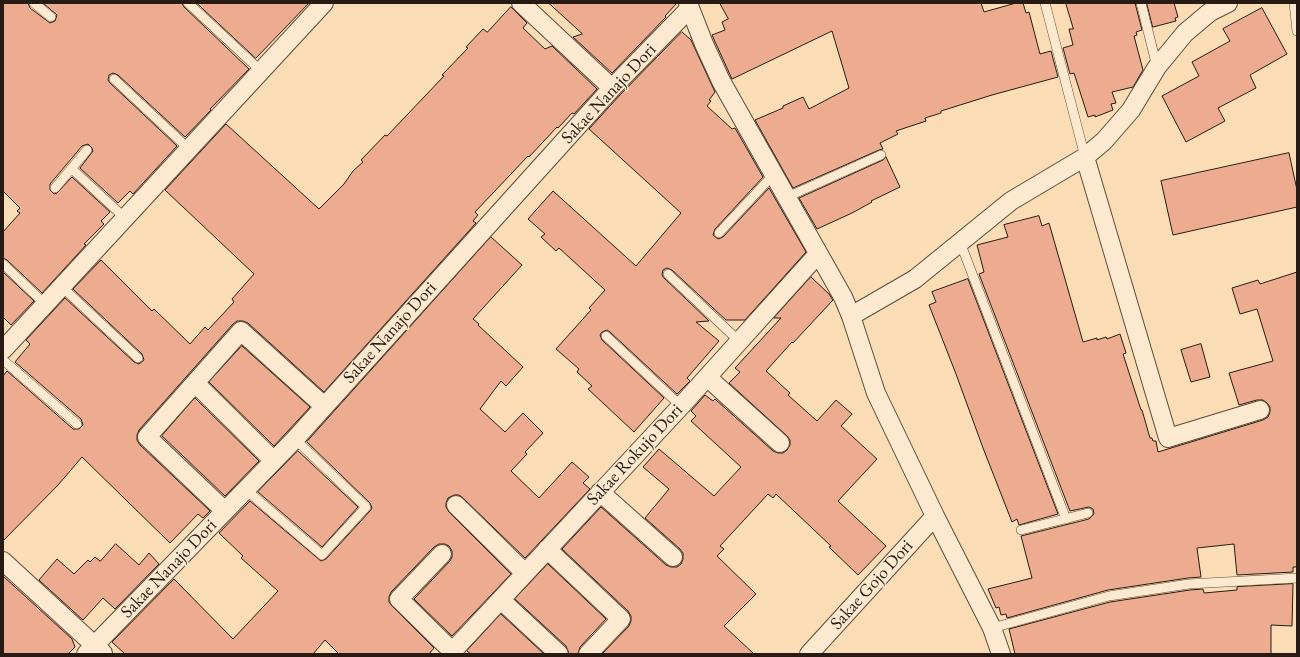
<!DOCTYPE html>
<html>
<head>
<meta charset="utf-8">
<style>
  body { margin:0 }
  #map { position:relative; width:1300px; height:657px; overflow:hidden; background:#faddb5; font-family:"EB Garamond",serif }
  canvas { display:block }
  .frame { position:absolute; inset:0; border:4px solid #271b13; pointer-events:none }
</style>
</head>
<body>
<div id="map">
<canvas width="1300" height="657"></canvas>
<div class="frame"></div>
</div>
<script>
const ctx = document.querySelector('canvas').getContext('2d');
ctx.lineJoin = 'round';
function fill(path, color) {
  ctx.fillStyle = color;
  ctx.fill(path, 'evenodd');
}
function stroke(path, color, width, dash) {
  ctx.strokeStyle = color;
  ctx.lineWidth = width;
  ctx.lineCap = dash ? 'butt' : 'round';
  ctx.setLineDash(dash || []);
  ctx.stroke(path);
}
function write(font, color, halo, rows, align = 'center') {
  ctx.font = font + ' "EB Garamond",serif';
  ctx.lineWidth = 3;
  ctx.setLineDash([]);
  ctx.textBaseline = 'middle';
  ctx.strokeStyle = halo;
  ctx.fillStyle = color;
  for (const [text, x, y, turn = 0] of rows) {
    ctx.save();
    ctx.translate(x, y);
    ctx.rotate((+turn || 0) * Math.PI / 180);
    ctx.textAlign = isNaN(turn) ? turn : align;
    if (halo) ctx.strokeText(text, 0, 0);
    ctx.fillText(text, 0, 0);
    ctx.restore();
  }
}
const building = new Path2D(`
  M 3,3 L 28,3 L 30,8 L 50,23 L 55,21 L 57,15 L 43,3 L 182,3 L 184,7 L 249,69 L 210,109 L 211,110 L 185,137 L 118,75 L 113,73 L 109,75 L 108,80 L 110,83 L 177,146 L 133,194 L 130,191 L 118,203 L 80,168 L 93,151 L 92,148 L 88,144 L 82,146 L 50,184 L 50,190 L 54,194 L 57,193 L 72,177 L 110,212 L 101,221 L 104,224 L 84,244 L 86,245 L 42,293 L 7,260 L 3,258 L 3,232 L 20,213 L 17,211 L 20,208 L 3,191 Z
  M 197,3 L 309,3 L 256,58 Z
  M 549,3 L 677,3 L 665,16 L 666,17 L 612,73 L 573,37 L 582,34 Z
  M 720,3 L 981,3 L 984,12 L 1016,3 L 1023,3 L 1026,13 L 1029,12 L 1040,54 L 1051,51 L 1058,77 L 992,95 L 941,111 L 941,113 L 925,118 L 926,121 L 896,131 L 898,134 L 880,143 L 883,149 L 879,150 L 793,188 L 755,120 L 783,108 L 783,106 L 803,97 L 809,109 L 849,88 L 832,31 L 732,79 L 712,35 L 725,30 L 722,22 L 728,19 Z
  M 1066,3 L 1135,3 L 1142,30 L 1136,32 L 1137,35 L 1134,36 L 1143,70 L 1133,87 L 1112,92 L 1116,103 L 1111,104 L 1113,110 L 1095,117 L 1095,115 L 1088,117 L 1074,73 L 1070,74 L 1063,48 L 1073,45 L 1069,29 L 1073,29 Z
  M 1147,3 L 1174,3 L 1178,17 L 1175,18 L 1176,21 L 1153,27 Z
  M 511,7 L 527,23 L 523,28 L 545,49 L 552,46 L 597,89 L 574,114 L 572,113 L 558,128 L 557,127 L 529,157 L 528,156 L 475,212 L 478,215 L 473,221 L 476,223 L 324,392 L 248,323 L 243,321 L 237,321 L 233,324 L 139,430 L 137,435 L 137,440 L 140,445 L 210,511 L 203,518 L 198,514 L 170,543 L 82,457 L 59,484 L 3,541 L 3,376 L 7,371 L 73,429 L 79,429 L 83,425 L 81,419 L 15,362 L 30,344 L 26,340 L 65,298 L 134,362 L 139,364 L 144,360 L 142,354 L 73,289 L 101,260 L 152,311 L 154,309 L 190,344 L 205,327 L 208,330 L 234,302 L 232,299 L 254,274 L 165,190 L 226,124 L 319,209 L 344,184 L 353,171 L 363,162 L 361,160 L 385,135 L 387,136 L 444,76 L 442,75 L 468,48 L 466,47 L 483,29 L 487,32 Z
  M 1262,8 L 1287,54 L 1250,75 L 1256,88 L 1218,108 L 1225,121 L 1186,142 L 1162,96 L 1199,76 L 1192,62 L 1230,41 L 1223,29 Z
  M 682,32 L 691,40 L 715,92 L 709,100 L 711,101 L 707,106 L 732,129 L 735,128 L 763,177 L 715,229 L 713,235 L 718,239 L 723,237 L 769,188 L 806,252 L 745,320 L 726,320 L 672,270 L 667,268 L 663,270 L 662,275 L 664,278 L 709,321 L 696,322 L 719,341 L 687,378 L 690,381 L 677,394 L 610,332 L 607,330 L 602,332 L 600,335 L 602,340 L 664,398 L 634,432 L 588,389 L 592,386 L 577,372 L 579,369 L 556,349 L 591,310 L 589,308 L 605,290 L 559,248 L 556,251 L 541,237 L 545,234 L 528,219 L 553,191 L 636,266 L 681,213 L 589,129 L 620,95 Z
  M 1289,153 L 1297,190 L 1297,207 L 1173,235 L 1161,181 Z
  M 886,157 L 900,187 L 871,201 L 872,202 L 852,213 L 817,229 L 799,198 L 883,160 Z
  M 1039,216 L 1042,226 L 1049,223 L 1083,342 L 1097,338 L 1097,340 L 1106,337 L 1107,339 L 1120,334 L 1126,353 L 1123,354 L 1141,410 L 1142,410 L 1150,438 L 1152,438 L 1153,441 L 1156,441 L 1158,452 L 1263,420 L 1268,417 L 1270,412 L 1270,407 L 1267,403 L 1263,400 L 1257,400 L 1239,405 L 1229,373 L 1273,361 L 1257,309 L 1240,314 L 1232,288 L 1258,280 L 1260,284 L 1297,272 L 1297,567 L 1293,567 L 1293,572 L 1237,575 L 1234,544 L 1197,548 L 1201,577 L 1188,578 L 1108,590 L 1007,618 L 1006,614 L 1001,615 L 999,607 L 996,608 L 988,589 L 1032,578 L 1021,536 L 1089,519 L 1094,514 L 1093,509 L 1089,507 L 1070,511 L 979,274 L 984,272 L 977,245 L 1008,237 L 1004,225 Z
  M 491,237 L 522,265 L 473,319 L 479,324 L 478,325 L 523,367 L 506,386 L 501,381 L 480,409 L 505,432 L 523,413 L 543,433 L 525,452 L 527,454 L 511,471 L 539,498 L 572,462 L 589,477 L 583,483 L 590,489 L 525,558 L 463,498 L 459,495 L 454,495 L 448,498 L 446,503 L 446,507 L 449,512 L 511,574 L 452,636 L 414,599 L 450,561 L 452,557 L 452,551 L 449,546 L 445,544 L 439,544 L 434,547 L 391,592 L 389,597 L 389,602 L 392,606 L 434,648 L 429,654 L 339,654 L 325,640 L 313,654 L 125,654 L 112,642 L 174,579 L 233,639 L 278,591 L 241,558 L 243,556 L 219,533 L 250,501 L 321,561 L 326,559 L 370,511 L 372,508 L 370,503 L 307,442 Z
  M 3,272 L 34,301 L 11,325 L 3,317 Z
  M 811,277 L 829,294 L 833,300 L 793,343 L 792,342 L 766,371 L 790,393 L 788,395 L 817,421 L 836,400 L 852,414 L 841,426 L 877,459 L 838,501 L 886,546 L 858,575 L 829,547 L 831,546 L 776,494 L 773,498 L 768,494 L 720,546 L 724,549 L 717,556 L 756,594 L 724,626 L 754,654 L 602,654 L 629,626 L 631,621 L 631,616 L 628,611 L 562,549 L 601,507 L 666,565 L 671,567 L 677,567 L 681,564 L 683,559 L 683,553 L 680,549 L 645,518 L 669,489 L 643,467 L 659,449 L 714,496 L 741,467 L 691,421 L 696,416 L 691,411 L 705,395 L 713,401 L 715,399 L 773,451 L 778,453 L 783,453 L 787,450 L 790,445 L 790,440 L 787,436 L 729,383 L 740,372 L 735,368 L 781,318 L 774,318 Z
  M 968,279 L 1058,514 L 1019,525 L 1017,519 L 1012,522 L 983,448 L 956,374 L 929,305 L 936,302 L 932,292 Z
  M 1201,344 L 1210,377 L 1191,382 L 1181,350 Z
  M 242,346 L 310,407 L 274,446 L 209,382 Z
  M 195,398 L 259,461 L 225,496 L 162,436 Z
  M 298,451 L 358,507 L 322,547 L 258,492 Z
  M 116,544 L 139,565 L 149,553 L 159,564 L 115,609 L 103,598 L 83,620 L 39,580 L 57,559 L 74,574 L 88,560 L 90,562 L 95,557 L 100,561 Z
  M 548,564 L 606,619 L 580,647 L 578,654 L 569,654 L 566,646 L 515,599 Z
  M 3,576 L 72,639 L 75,647 L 68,654 L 3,654 Z
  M 1293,584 L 1292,626 L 1271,625 L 1271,654 L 1015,654 L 1009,629 L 1110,602 L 1190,590 L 1203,589 L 1204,593 L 1237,590 L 1237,587 Z
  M 501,614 L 544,654 L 471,654 L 467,651 Z`);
fill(building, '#edab8f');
stroke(building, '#271b13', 1);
const service = new Path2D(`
  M 34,3 L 51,17
  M 188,3 L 261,71
  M 1045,3 L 1085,157
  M 1141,3 L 1157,67
  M 1294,3 L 1297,31
  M 114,79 L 190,150
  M 72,169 L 125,218
  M 55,188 L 87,150
  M 787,197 L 881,155
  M 719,233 L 774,174
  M 960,242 L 1066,519
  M 3,264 L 46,305
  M 668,274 L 739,341
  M 62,287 L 138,358
  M 606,336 L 681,406
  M 3,360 L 77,424
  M 245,489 L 322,555 L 366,507 L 295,439
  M 1021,530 L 1088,513
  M 992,628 L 1109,596 L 1189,584 L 1297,578`);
const minor = new Path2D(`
  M 521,3 L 612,88
  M 688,3 L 704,44 L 721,81 L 843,297 L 851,316 L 876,393 L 935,516 L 992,628 L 1001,654
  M 1085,157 L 1168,438 L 1260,410
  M 851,316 L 915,279 L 1011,201 L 1085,157 L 1104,141 L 1131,110 L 1157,67 L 1185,33 L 1210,12 L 1228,3
  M 3,350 L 324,3
  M 707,377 L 780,443
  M 195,383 L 273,460
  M 600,492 L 673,557
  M 456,505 L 525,573
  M 225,511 L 147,437 L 241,331 L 324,406
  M 547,549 L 621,619 L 588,654
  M 442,554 L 399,599 L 455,654
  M 3,561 L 103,653
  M 501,600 L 559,654
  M 86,654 L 295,439 L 612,88 L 690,8
  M 450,654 L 681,406 L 818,254
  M 809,654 L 935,516`);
stroke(service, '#5c4c3c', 10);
stroke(minor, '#5c4c3c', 20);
stroke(service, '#fce9cf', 9);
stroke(minor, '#fce9cf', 18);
write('18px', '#271b13', '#fce9cf', [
  ["Sakae Nanajo Dori",609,94,-47],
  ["Sakae Nanajo Dori",390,333,-48],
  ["Sakae Rokujo Dori",635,455,-47],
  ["Sakae Nanajo Dori",169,569,-46],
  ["Sakae Gojo Dori",872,585,-48]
]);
</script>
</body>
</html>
